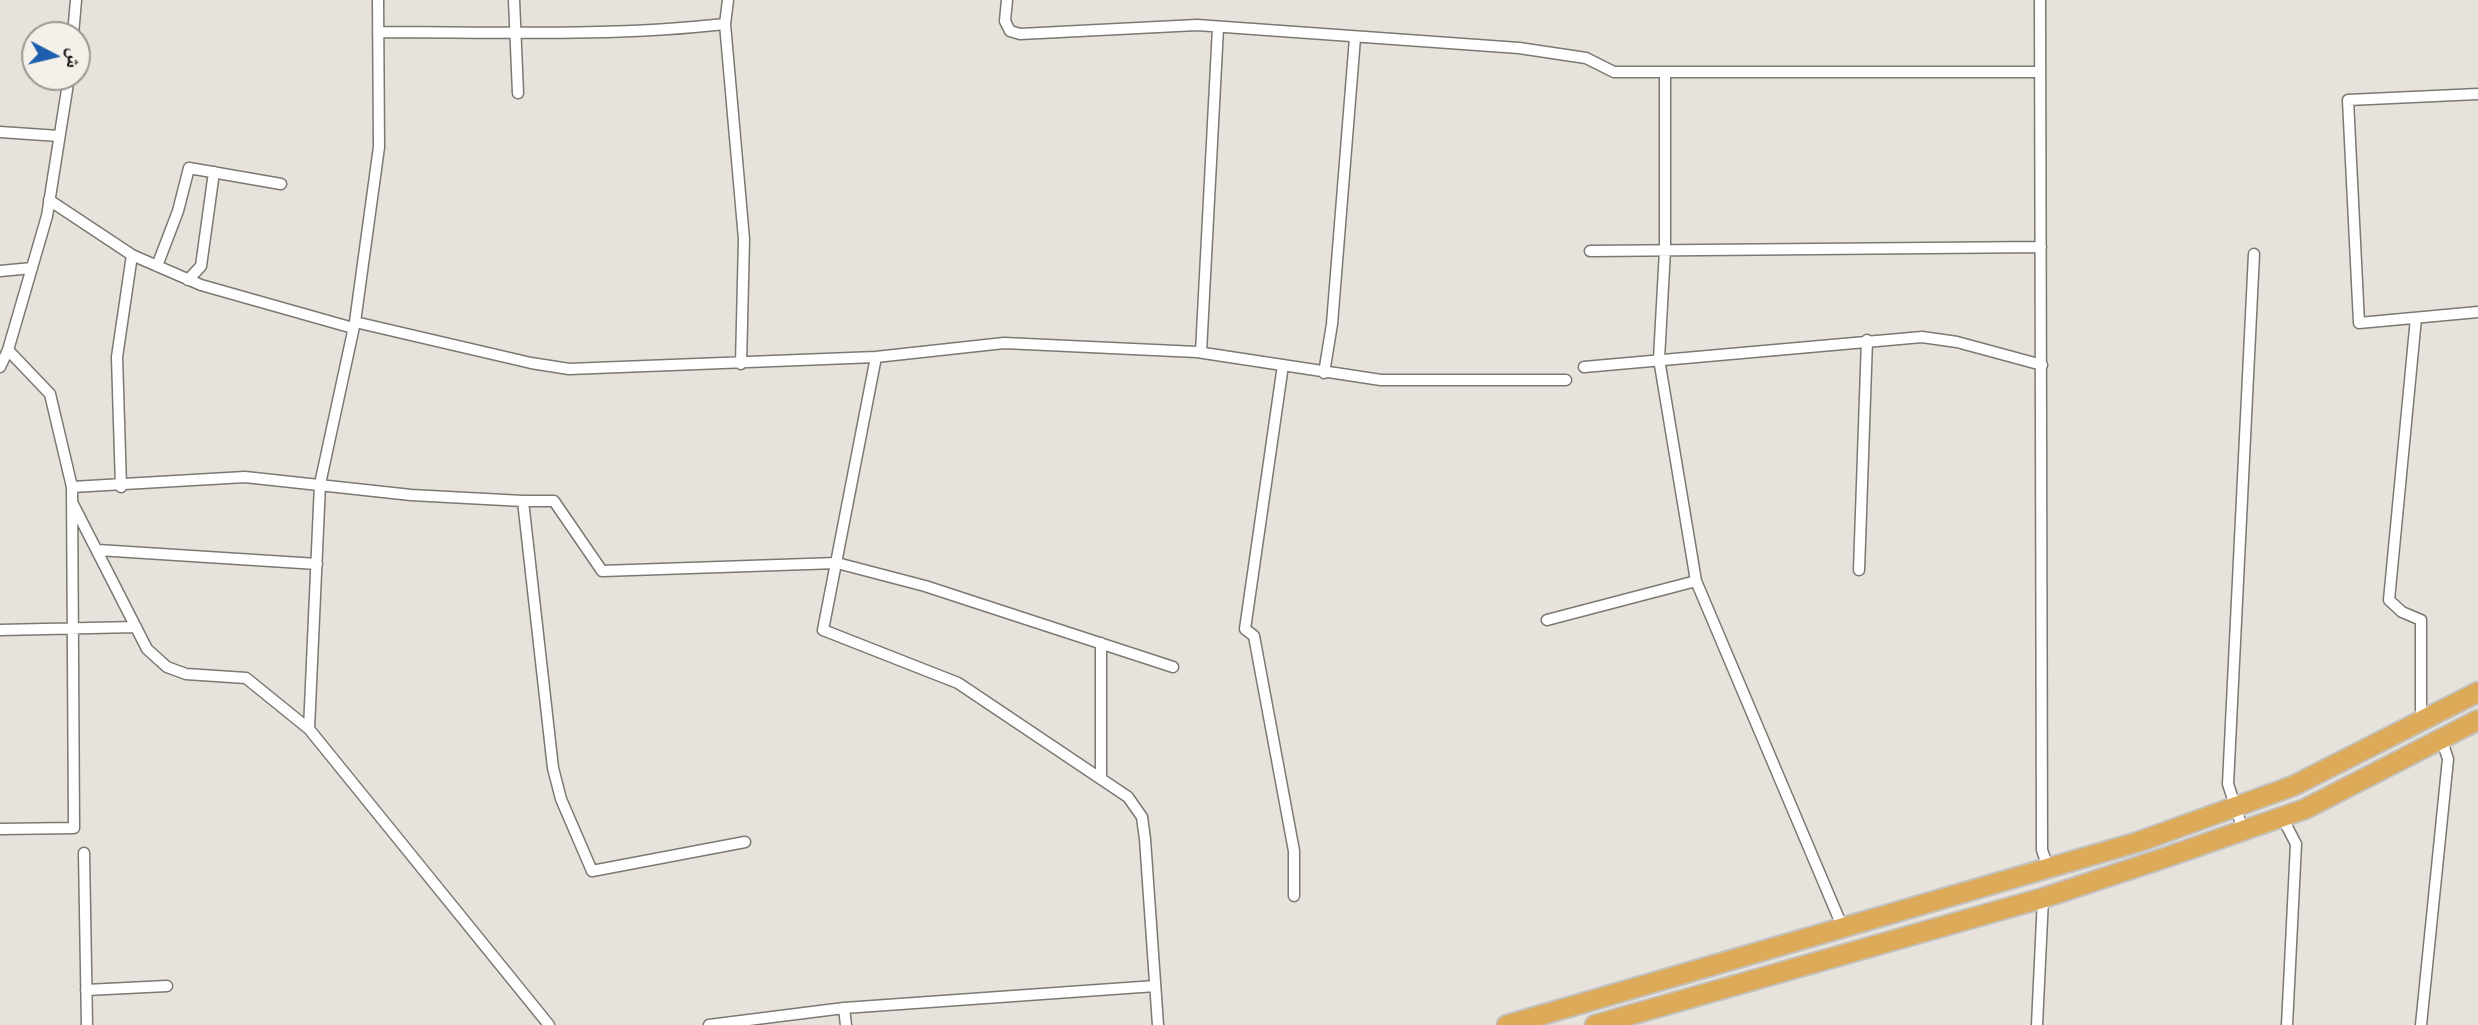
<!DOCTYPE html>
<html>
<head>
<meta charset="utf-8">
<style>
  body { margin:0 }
  #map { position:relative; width:2478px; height:1025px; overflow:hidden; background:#e7e2db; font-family:Commissioner,"Noto Naskh Arabic",sans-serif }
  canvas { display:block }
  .north { position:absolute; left:21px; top:21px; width:70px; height:70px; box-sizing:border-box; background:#f4efe8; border:2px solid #9b9792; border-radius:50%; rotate:97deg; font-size:19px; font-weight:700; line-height:28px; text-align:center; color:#151411 }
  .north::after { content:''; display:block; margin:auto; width:24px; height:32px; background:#1e5eaf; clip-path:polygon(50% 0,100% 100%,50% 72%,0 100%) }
</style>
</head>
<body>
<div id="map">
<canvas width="2478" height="1025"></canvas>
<div class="north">ش</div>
</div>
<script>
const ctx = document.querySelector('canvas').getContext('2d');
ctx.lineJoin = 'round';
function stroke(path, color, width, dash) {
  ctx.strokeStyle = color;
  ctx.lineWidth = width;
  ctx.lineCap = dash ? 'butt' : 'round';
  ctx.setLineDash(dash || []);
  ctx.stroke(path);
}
const street = new Path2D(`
  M 514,0 L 518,93
  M 728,0 L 725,24 L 744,239 L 741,364
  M 1007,0 L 1005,21 L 1010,31 L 1020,34 L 1197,25 L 1519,48 L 1586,58 L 1614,72 L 2040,72
  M 2040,0 L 2042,850 L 2049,870
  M 378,32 C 494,32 609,37 725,24
  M 73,35 L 76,0
  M 1665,73 L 1665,250 L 1659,359 L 1696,581 L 1842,926
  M 2478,94 L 2348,100 L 2359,323 L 2478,312
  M 0,132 L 59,136
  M 49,200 L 132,255 L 201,285 L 353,328
  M 1590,251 L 2041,247
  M 157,266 L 178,211 L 189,168 L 281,184
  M 0,271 L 32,268
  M 188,280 L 201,266 L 214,172
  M 2416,318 L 2389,600 L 2402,612 L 2421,620 L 2421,721
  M 355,322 L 531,363 L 569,369 L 876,357 L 1004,343 L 1197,352 L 1381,380 L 1566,380
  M 1201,352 L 1218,28
  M 876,357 L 823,630 L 958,683 L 1128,797 L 1142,817 L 1145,839 L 1158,1025
  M 1283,365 L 1245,629 L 1254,636 L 1294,851 L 1294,896
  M 0,367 L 8,350 L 47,216 L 69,77
  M 1584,367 L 1922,337 L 1957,342 L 2042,365
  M 1324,373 L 1332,324 L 1355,38
  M 72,487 L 245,477 L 411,495 L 523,501 L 553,768 L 561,799 L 592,871 L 745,842
  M 121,487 L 117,357 L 132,255
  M 523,501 L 554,501 L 602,571 L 837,563 L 925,586 L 1173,667
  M 73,504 L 147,649 L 167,667 L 186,674 L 246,678 L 309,729 L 549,1025
  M 98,550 L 317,564
  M 1859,570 L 1867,340
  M 1547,620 L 1696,581
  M 0,630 L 136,627
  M 1101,643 L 1101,777
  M 309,729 L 320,484 L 355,322 L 379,147 L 378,0
  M 2282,817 L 2296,844 L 2287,1025
  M 0,829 L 74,828 L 72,487 L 50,394 L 8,350
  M 2243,830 L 2228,784 L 2254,254
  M 84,853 L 87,1025
  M 86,990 L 167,986
  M 844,1008 L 846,1025
  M 709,1025 L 844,1008 L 1155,986
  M 2037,1025 L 2043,898
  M 2421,1025 L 2448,759 L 2441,738`);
const highway = new Path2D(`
  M 1507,1025 L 2138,842 L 2293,786 L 2478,692
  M 1595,1025 L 2043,898 L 2164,858 L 2305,809 L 2478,720`);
stroke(street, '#7c7872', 13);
stroke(highway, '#c2c2c1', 23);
stroke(street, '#fff', 10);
stroke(highway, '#ddaa59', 19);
</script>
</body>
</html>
